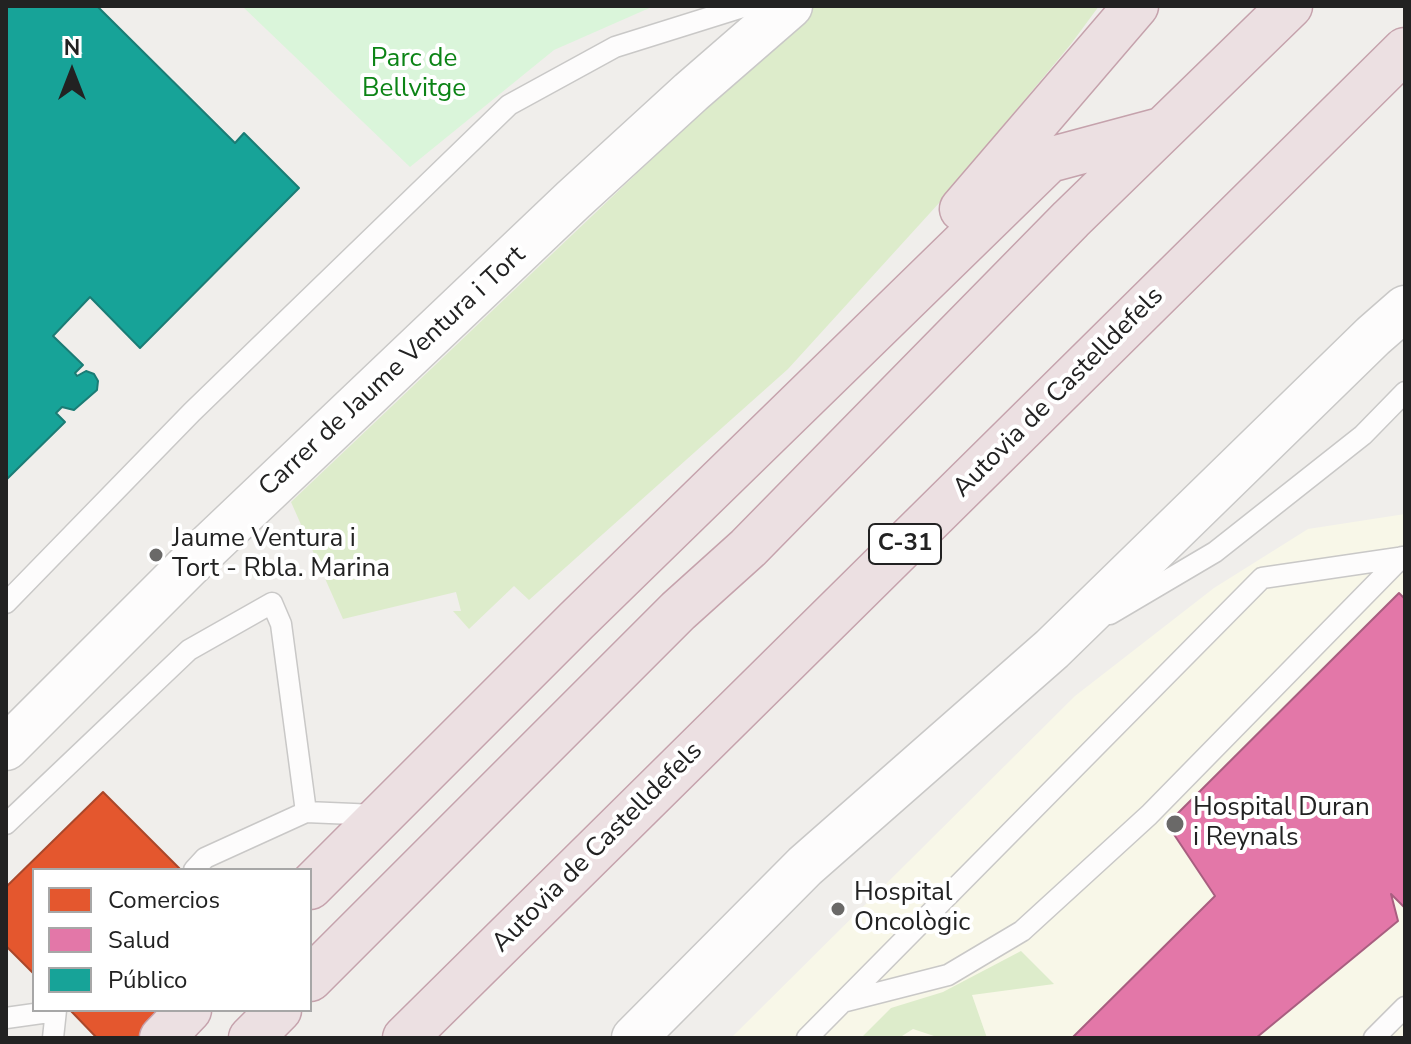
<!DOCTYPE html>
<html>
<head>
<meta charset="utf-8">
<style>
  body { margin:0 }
  #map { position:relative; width:1411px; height:1044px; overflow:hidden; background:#f0eeeb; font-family:"Nunito Sans",sans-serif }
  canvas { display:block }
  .frame { position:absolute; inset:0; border:8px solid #222; pointer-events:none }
  .legend { position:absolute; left:32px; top:868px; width:280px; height:144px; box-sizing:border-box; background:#fff; border:2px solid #a7a7a7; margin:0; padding:10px 14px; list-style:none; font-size:24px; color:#222 }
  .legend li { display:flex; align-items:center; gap:16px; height:40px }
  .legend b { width:40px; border:2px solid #a7a7a7 }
  .north { position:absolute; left:32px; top:32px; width:80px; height:80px; -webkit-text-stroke:6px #fff; paint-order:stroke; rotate:0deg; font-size:22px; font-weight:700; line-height:32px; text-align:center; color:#222 }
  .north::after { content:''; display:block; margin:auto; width:28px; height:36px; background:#222; clip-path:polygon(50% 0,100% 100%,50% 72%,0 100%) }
</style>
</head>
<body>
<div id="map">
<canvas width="1411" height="1044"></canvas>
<div class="frame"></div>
<ul class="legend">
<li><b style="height:22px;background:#e4572e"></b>Comercios</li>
<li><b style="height:22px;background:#e377a8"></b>Salud</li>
<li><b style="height:22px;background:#17a398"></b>Público</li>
</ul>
<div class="north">N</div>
</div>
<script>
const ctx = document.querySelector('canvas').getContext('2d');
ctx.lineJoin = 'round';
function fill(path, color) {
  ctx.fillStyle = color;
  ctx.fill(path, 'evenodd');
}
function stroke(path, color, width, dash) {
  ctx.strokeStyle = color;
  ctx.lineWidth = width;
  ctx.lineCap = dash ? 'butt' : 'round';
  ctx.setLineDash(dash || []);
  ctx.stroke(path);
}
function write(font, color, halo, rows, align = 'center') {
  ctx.font = font + ' "Nunito Sans",sans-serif';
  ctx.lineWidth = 8;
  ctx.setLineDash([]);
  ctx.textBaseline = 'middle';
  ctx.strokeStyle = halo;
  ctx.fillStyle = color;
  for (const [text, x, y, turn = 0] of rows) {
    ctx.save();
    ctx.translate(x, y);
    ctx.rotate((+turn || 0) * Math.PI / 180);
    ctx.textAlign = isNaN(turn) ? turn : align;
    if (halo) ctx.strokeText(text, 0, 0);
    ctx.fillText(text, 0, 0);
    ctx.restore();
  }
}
fill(new Path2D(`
  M 1405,514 L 1405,1038 L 731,1038 L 1075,696 L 1214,588 L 1308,529 Z`), '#f8f7e8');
fill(new Path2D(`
  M 813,6 L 1099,6 L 1071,44 L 940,202 L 788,369 L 529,600 L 514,586 L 469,629 L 453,611 L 461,611 L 456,592 L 343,619 L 291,502 Z
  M 1021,951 L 1054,984 L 972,995 L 987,1038 L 940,1038 L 913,1029 L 902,1036 L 903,1038 L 861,1038 L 891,1008 L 943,992 Z`), '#ddeccb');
fill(new Path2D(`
  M 242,6 L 654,6 L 554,50 L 410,167 Z`), '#daf5da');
const shops = new Path2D(`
  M 103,792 L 181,870 L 34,870 L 34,974 L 6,946 L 6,887 Z
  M 70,1010 L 168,1010 L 140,1038 L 97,1038 Z`);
fill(shops, '#e4572e');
stroke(shops, '#aa472a', 2);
const health = new Path2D(`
  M 1399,593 L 1405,599 L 1405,908 L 1391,894 L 1398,921 L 1256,1038 L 1072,1038 L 1215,896 L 1167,824 Z`);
fill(health, '#e377a8');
stroke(health, '#a95e80', 2);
const public = new Path2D(`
  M 6,6 L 97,6 L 235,143 L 244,133 L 299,188 L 140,348 L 90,297 L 53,336 L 83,365 L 75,373 L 77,376 L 86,371 L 94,374 L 98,381 L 97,390 L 74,410 L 62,407 L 56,413 L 65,422 L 6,480 Z`);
fill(public, '#17a398');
stroke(public, '#1a7c75', 2);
const service = new Path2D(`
  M 6,603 L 192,412 L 509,105 L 615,47 L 746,6
  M 1110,614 L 1215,552 L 1363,435 L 1405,392
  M 6,824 L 189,650 L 272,603 L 281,624 L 306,812
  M 194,870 L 205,858 L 306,812 L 377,815
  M 846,1001 L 948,975 L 1022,931 L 1149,815 L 1402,557
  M 6,1018 L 56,1011
  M 53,1038 L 56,1010
  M 807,1038 L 1262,578 L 1405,557
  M 1374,1038 L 1405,1007`);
const tertiary = new Path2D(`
  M 6,748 L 189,565 L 573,200 L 691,92 L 790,6
  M 634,1038 L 805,866 L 1052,649 L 1373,336 L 1405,308`);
const motorway = new Path2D(`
  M 962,209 L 1136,6
  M 310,887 L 576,621 L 1049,160 L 1161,130
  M 310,979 L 678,611 L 748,548 L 1071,219 L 1290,6
  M 162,1038 L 189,1010
  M 251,1038 L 279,1010
  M 405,1038 L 1405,50`);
stroke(service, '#c9c8c7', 23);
stroke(tertiary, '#c9c8c7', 47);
stroke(motorway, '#c5a2ac', 47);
stroke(service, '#fdfcfc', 20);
stroke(tertiary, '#fdfcfc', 44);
stroke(motorway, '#ece0e2', 44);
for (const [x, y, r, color] of [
  [156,555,8,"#6a6968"],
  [1175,824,10,"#6a6968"],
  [838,909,8,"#6a6968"]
]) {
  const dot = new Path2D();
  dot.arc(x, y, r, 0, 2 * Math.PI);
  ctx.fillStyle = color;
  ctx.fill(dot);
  stroke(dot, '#fff', 3);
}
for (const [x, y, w] of [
  [905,544,72]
]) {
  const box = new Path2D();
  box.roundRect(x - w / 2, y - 20, w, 40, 6);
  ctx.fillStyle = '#fff';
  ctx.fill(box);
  stroke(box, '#222', 2);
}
write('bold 24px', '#222', null, [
  ["C-31",905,544]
]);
write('26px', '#0c8416', '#fff', [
  ["Parc de",414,60],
  ["Bellvitge",414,90]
]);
write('26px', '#222', '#fff', [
  ["Carrer de Jaume Ventura i Tort",393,372,-43],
  ["Autovia de Castelldefels",1059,393,-45],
  ["Autovia de Castelldefels",598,848,-45]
]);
write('26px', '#222', '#fff', [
  ["Jaume Ventura i",172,540],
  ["Tort - Rbla. Marina",172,570],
  ["Hospital Duran",1193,809],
  ["i Reynals",1193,839],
  ["Hospital",854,894],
  ["Oncològic",854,924]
], 'left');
</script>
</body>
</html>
